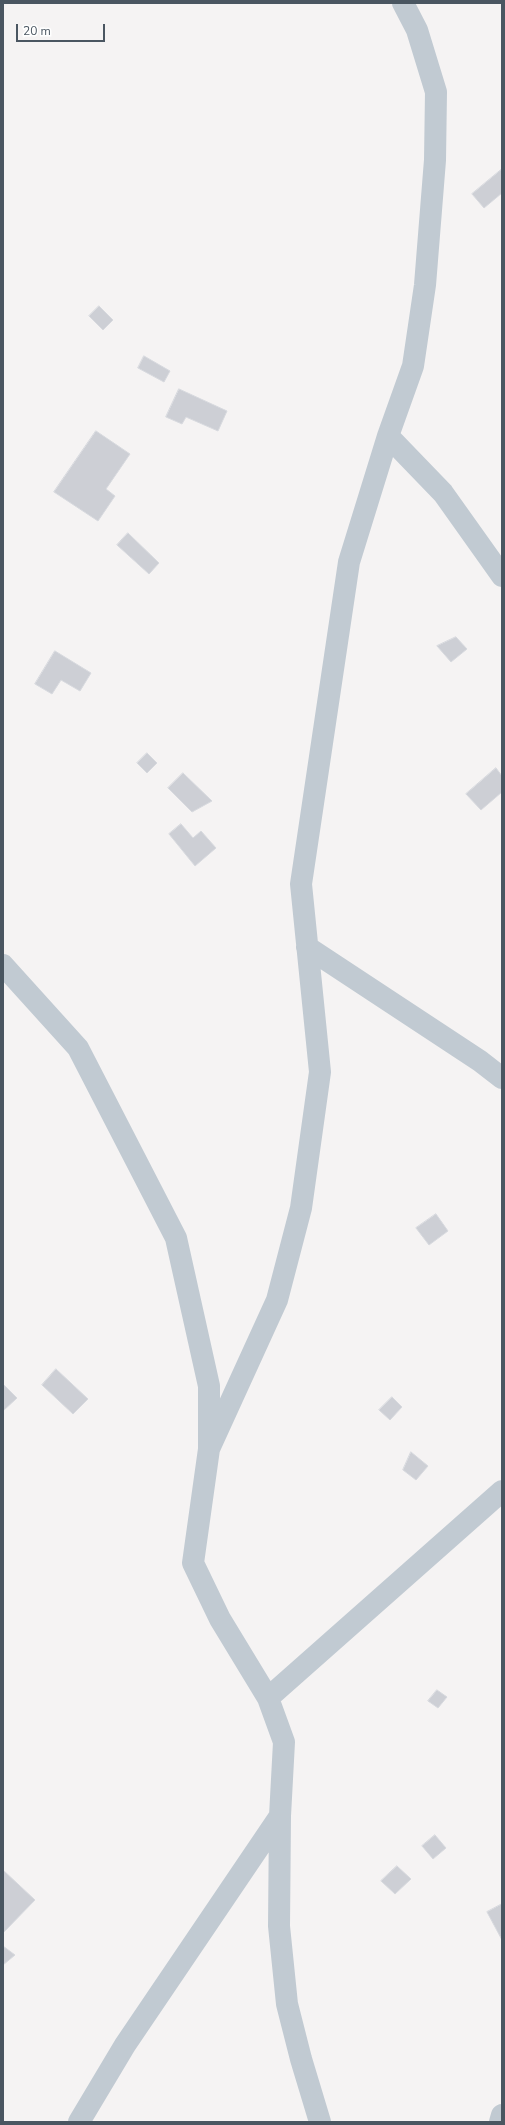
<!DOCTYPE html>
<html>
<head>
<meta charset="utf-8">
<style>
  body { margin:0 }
  #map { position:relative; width:505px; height:2125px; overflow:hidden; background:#f5f3f3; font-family:"Nunito Sans",sans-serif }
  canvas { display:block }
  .frame { position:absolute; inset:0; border:4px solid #4a5661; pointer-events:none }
  .scale { position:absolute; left:16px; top:24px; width:89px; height:18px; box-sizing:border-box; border:2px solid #4a5661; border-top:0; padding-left:5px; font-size:12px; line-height:14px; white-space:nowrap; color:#4a5661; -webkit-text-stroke:3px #fff; paint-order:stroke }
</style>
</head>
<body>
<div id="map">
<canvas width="505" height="2125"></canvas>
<div class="frame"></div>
<div class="scale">20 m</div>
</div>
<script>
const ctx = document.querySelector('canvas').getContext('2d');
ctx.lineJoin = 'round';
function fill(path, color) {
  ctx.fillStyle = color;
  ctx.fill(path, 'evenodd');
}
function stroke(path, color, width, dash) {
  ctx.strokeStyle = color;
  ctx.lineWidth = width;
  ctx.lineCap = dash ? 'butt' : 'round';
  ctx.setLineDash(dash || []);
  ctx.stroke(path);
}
const building = new Path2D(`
  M 502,169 L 502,193 L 484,208 L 472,194 Z
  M 99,306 L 113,320 L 103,330 L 89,316 Z
  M 144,356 L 170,371 L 164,382 L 138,368 Z
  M 179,389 L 227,411 L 218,431 L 186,417 L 182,424 L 166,417 Z
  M 96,431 L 130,454 L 106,489 L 115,496 L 98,521 L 54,492 Z
  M 128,533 L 159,563 L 149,574 L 117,545 Z
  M 456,637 L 467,649 L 451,662 L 437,646 Z
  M 55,651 L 91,673 L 80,691 L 61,680 L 52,694 L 35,684 Z
  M 147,753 L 157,763 L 147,773 L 137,763 Z
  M 496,768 L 502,776 L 502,792 L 481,810 L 466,794 Z
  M 183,773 L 212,801 L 192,812 L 168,788 Z
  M 181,824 L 193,838 L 201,831 L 216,848 L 195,866 L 169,834 Z
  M 436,1214 L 448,1231 L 429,1245 L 416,1228 Z
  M 56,1369 L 88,1399 L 73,1414 L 42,1385 Z
  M 3,1384 L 17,1398 L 3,1411 Z
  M 392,1397 L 402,1407 L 390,1420 L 379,1410 Z
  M 411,1452 L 428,1466 L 416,1480 L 403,1470 Z
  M 437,1690 L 447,1697 L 438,1708 L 428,1701 Z
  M 435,1835 L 446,1848 L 433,1859 L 422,1846 Z
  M 397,1866 L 411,1879 L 395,1894 L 381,1881 Z
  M 3,1870 L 35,1900 L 3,1933 Z
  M 502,1904 L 502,1940 L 487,1912 Z
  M 3,1946 L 15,1955 L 3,1965 Z`);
fill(building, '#cdcfd5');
stroke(building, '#d7d9de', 1);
stroke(new Path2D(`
  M 388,436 L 443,493 L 502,576
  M 307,947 L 480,1061 L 502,1078
  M 3,965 L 78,1048 L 176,1238 L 209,1386 L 209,1449 L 193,1563 L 220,1619 L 268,1698 L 284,1742 L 280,1816 L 279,1926 L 287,2004 L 301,2059 L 320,2122
  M 209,1449 L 277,1300 L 301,1208 L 320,1072 L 301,884 L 349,562 L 388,436 L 413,366 L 425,285 L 435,160 L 436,92 L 417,30 L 403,3
  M 268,1698 L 502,1491
  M 79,2122 L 125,2045 L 280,1816
  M 500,2122 L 502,2115`), '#c1cad2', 22);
</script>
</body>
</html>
